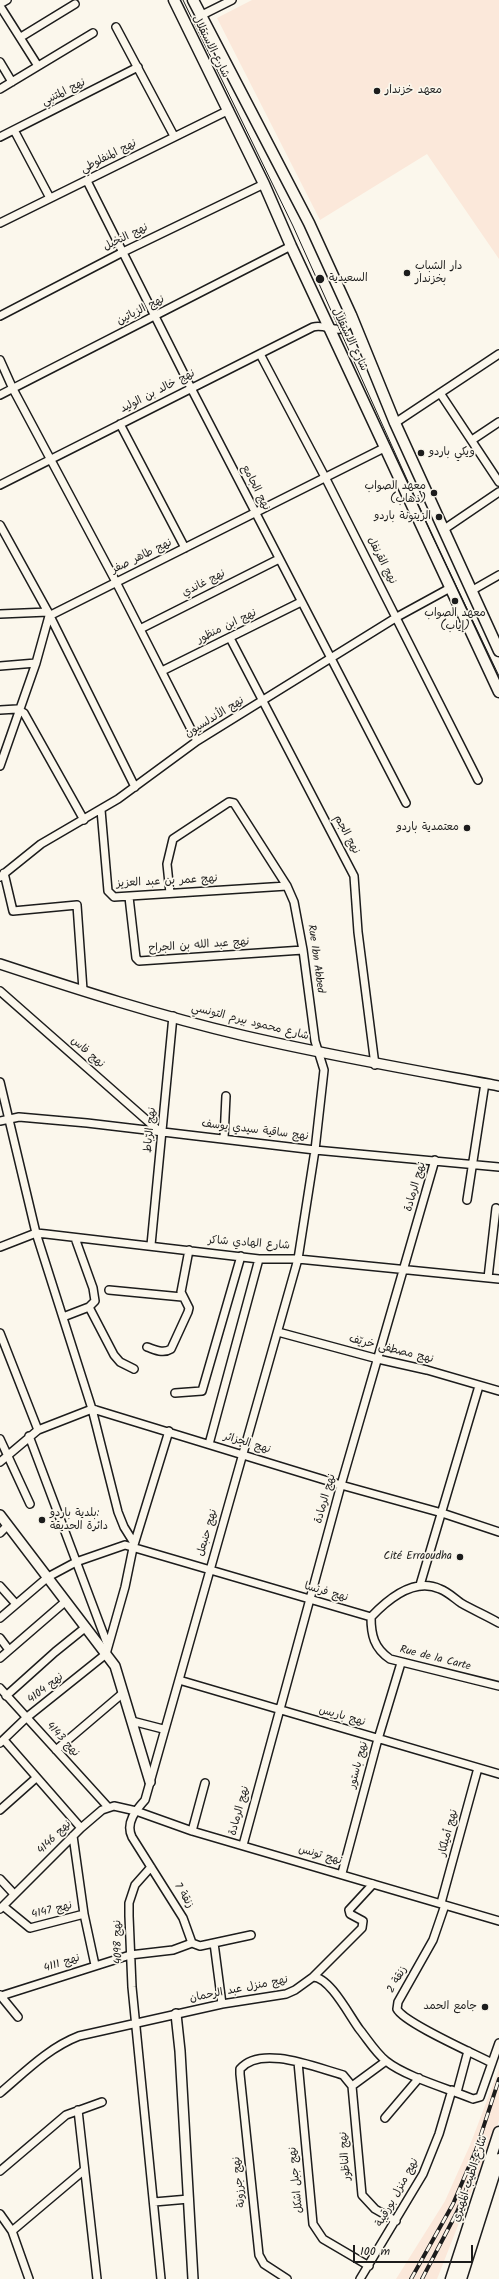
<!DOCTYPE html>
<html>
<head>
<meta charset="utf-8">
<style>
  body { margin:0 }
  #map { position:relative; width:499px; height:2279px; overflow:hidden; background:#fbf7ec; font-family:Kalam,sans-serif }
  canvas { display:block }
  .scale { position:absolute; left:353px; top:2245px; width:120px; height:18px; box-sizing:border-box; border:2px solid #1c1c1c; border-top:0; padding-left:5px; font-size:12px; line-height:14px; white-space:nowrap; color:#1c1c1c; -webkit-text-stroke:3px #fbf7ec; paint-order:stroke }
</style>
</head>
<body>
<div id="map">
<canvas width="499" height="2279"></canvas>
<div class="scale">100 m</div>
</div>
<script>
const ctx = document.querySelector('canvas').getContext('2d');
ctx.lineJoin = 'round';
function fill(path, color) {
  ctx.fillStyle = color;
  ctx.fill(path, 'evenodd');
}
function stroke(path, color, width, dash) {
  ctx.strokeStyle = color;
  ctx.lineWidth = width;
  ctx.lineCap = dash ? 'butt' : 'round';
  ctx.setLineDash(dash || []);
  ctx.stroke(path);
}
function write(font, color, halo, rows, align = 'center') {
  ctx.font = font + ' Kalam,"Playpen Sans Arabic",sans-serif';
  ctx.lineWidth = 3.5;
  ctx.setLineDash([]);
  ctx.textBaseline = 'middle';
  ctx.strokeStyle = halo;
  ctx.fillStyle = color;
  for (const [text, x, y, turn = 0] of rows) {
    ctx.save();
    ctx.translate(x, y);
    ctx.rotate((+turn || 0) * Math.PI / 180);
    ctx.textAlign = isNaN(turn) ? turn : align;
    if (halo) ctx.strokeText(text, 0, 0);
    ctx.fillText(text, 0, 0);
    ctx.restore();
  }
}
fill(new Path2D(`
  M 252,0 L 499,0 L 499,259 L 427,154 L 320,220 L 217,18 Z
  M 499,2069 L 499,2121 L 439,2274 L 437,2279 L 396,2279 L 445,2201 L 470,2145 Z`), '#fbe8da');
const street = new Path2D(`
  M 0,4 L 7,0
  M 0,6 L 38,66
  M 200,16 L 232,0
  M 116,27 L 174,136
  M 21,37 L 75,4
  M 0,62 L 12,82
  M 0,89 L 93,33
  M 14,130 L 50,198
  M 0,137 L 138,67
  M 87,181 L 191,388 L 406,803
  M 0,223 L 229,110
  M 0,316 L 123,252 L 264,184
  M 260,354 L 326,479 L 478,780
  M 0,360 L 13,389 L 116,582 L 197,741
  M 440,393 L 499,482
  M 0,395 L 291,246
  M 395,423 L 499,354
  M 120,424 L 185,548
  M 472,440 L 499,422
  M 0,485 L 313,327 C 327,323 339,337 350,323 L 351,315
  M 0,525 L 48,612 L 135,787
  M 443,530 L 499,492
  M 471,591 L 499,575
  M 0,614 L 48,612
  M 140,629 L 279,559
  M 230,638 L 354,876 L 358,932 L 375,1065
  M 0,666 L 36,663
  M 162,671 L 301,602
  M 0,710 L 17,709 L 24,713 L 84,820
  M 0,766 L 36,663 L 49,616 L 386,447
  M 101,810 L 108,891 L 114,897 L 287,886
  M 4,873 L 13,911 L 77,905 L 83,990
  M 0,877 L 41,844 L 118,799 L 197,741 L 397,617 L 450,588
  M 170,893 L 167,864 L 173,839 L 229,802 L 234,803 L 287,886 L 294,902 L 303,950 L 315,1041 L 324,1070 L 315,1150 L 298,1259 L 145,1800 C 136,1810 125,1823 132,1837 L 183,1918 L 192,1943 L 200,1946 L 251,1935
  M 129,897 L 136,958 L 139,961 L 303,950
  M 0,991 L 159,1131
  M 0,1082 L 36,1233 L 92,1409 L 118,1512 L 124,1527 L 134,1543
  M 0,1121 L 19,1117 L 87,1123 L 315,1150 L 499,1167
  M 224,1138 L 226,1096
  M 467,1200 L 485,1083
  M 151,1245 L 173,1016
  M 0,1247 L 36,1233 L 46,1234 L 259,1259 L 298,1259 L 499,1279
  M 488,1278 L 496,1208
  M 109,1290 L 182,1297
  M 89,1307 L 114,1355 L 120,1362 L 134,1369
  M 63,1317 L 89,1307 L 95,1301 L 93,1288 L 75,1238
  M 278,1332 L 378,1359 L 427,1370 L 499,1391
  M 0,1333 L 38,1430
  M 147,1347 C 156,1350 163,1354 171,1349 L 188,1312 L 189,1308 L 181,1292 L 189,1250
  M 175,1393 L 202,1391 L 241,1256
  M 29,1436 L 108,1646
  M 0,1439 L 30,1504
  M 209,1444 L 259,1259
  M 0,1462 L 38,1430 L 92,1409 L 96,1410 L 341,1485 L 442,1513 L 499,1532
  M 0,1533 L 8,1525
  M 420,1585 L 479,1386
  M 0,1586 L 16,1604
  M 371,1617 C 371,1635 374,1648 390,1659 L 499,1686
  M 371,1617 C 388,1599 414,1577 440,1589 C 448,1592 454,1598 461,1603 C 473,1610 487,1616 499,1623
  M 0,1618 L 48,1577 L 76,1562 L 125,1545 L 371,1617
  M 0,1638 L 9,1650
  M 0,1658 L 66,1601
  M 179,1680 L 499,1774
  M 0,1688 L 108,1807
  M 6,1696 L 55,1652 L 86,1627
  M 132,1721 L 163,1729
  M 4,1740 L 81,1828
  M 0,1743 L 26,1718 L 106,1654 L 125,1587 L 133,1548 L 169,1431
  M 56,1750 L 123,1693
  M 0,1810 L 36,1778
  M 192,1831 L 205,1783
  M 243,1845 L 341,1485 L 435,1160
  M 151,1867 L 135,1885 L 129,1903 L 129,1916 L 132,1987 L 161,2279
  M 342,1873 L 378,1739 L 401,1663
  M 0,1879 L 14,1894
  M 441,1903 L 478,1768
  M 445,1905 L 433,1940 L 398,2002 L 397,2009 C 404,2023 475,2054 492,2063
  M 3,1906 L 30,1928 L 84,1914 L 73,1836
  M 0,1909 L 81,1828 L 102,1810 L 114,1806 L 136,1811 L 192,1831 L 499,1921
  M 84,1914 L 95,1965
  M 214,1943 L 222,2004
  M 313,1977 L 362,1928 L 363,1921 L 350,1914 L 349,1910 L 373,1884
  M 0,1995 L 18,2017
  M 1,1996 L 130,1955 L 173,1950 L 192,1943
  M 298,2062 L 313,2224 L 323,2239 L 369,2266
  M 352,2086 L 386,2061
  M 457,2092 L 468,2051
  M 0,2093 C 25,2072 48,2048 79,2036 L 222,2004 L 286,1994 L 295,1990 L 313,1977 C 330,1977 350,2017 360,2030 C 368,2040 376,2053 386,2061 C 406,2077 449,2089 473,2099 L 480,2097 L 499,2043
  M 78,2110 L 97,2279
  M 385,2118 L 419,2078
  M 0,2171 L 66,2115 L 102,2102
  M 154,2202 L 189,2199
  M 0,2214 L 12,2231 L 29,2279
  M 12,2231 L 83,2171
  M 287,2279 L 264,2264 L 259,2255 L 240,2074 L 240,2069 C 261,2044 317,2068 343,2075 L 352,2086 L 362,2195 L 375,2209 L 396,2221
  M 360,2279 L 423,2174 L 439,2134 L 452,2090`);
const secondary = new Path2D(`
  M 0,964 C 79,990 160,1016 241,1035 C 326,1055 413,1070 499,1086
  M 0,1515 L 115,1666 L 150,1782
  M 176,2014 L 180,2051 L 193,2279`);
const primary = new Path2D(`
  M 174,0 L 264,184 L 291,246 L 499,692
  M 193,0 L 309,223 L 351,315 L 395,423 L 499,651
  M 451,2279 L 499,2132
  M 461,2279 L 499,2159`);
stroke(street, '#1c1c1c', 10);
stroke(secondary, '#1c1c1c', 12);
stroke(primary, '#1c1c1c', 13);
stroke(street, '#fbf7ec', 7);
stroke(secondary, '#fbf7ec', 9);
stroke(primary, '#fbf7ec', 10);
stroke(new Path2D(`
  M 183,0 L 293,226 L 432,535 L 499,676`), '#1c1c1c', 1);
const rail = new Path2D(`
  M 411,2279 L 453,2204 L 476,2150 L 499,2079
  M 422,2279 L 457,2212 L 478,2160`);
stroke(rail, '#1c1c1c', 4);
stroke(rail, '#fbf7ec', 2.5, [8]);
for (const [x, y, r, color] of [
  [377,91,4,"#1c1c1c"],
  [407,273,4,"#1c1c1c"],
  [320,279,5,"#1c1c1c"],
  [421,453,4,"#1c1c1c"],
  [434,493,4,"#1c1c1c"],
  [439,517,4,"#1c1c1c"],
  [455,601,4,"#1c1c1c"],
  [467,828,4,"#1c1c1c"],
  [42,1520,4,"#1c1c1c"],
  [460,1557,4,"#1c1c1c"],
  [485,2007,4,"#1c1c1c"]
]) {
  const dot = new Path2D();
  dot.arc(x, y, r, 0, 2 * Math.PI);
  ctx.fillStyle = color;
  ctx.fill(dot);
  stroke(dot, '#fbf7ec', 1.5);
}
write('11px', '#1c1c1c', '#fbf7ec', [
  ["شارع الاستقلال",210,47,63],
  ["نهج المتنبي",64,93,-27],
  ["نهج المنفلوطي",109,157,-27],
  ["نهج النخيل",126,238,-26],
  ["نهج الزياتين",141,311,-27],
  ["شارع الاستقلال",349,340,64],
  ["نهج خالد بن الوليد",158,392,-27],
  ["نهج الجامع",255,488,63],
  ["نهج طاهر صفر",142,557,-26],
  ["نهج القرنفل",381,561,63],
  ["نهج غاندي",204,584,-27],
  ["نهج ابن منظور",227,627,-26],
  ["نهج الأندلسيون",215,718,-32],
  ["نهج الجم",346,835,62],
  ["نهج عمر بن عبد العزيز",167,882,-3],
  ["نهج عبد الله بن الجراح",199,946,-4],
  ["Rue Ibn Abbed",315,959,82],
  ["شارع محمود بيرم التونسي",250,1023,14],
  ["نهج فاس",87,1053,41],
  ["نهج الرّباط",151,1130,-84],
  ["نهج ساقية سيدي يوسف",255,1131,7],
  ["نهج الرمادة",416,1187,-74],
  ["شارع الهادي شاكر",249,1244,4],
  ["نهج مصطفى خريّف",391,1350,14],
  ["نهج الجزائر",247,1444,17],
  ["نهج الرمادة",326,1499,-74],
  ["نهج حنبعل",208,1533,-74],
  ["نهج فرنسا",326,1593,16],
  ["Rue de la Carte",435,1659,14],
  ["نهج 4104",46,1689,-38],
  ["نهج باريس",342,1717,16],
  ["نهج 4143",62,1740,47],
  ["نهج باستور",359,1765,-75],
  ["نهج الرمادة",240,1811,-75],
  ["نهج أميلكار",449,1833,-75],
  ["نهج 4146",55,1838,-45],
  ["نهج تونس",320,1856,16],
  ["زنقة 7",183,1896,58],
  ["نهج 4147",52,1911,-14],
  ["نهج 4098",119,1942,-92],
  ["نهج 4111",62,1964,-18],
  ["زنقة 2",398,1980,-61],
  ["نهج منزل عبد الرحمان",239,1990,-11],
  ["نهج الناظور",346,2156,-94],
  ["شارع الطيب المهيري",471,2179,-72],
  ["نهج جبل اشكل",297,2180,-96],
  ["نهج جرزونة",240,2182,-96],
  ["نهج منزل بورقيبة",398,2193,-61]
]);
write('11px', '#1c1c1c', '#fbf7ec', [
  ["معهد خزندار",385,91],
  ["دار الشباب",415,267],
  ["بخزندار",415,280],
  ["السعيدية",329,279],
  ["ويكي باردو",429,453],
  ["معهد الصواب",426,487,"right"],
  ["(ذهاب)",426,500,"right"],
  ["الزيتونة باردو",431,517,"right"],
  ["معهد الصواب",455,614,"center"],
  ["(إياب)",455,627,"center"],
  ["معتمدية باردو",459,828,"right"],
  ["بلدية باردو:",50,1514],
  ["دائرة الحديقة",50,1527],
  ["Cité Erraoudha",452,1557,"right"],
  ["جامع الحمد",477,2007,"right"]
], 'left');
</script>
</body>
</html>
